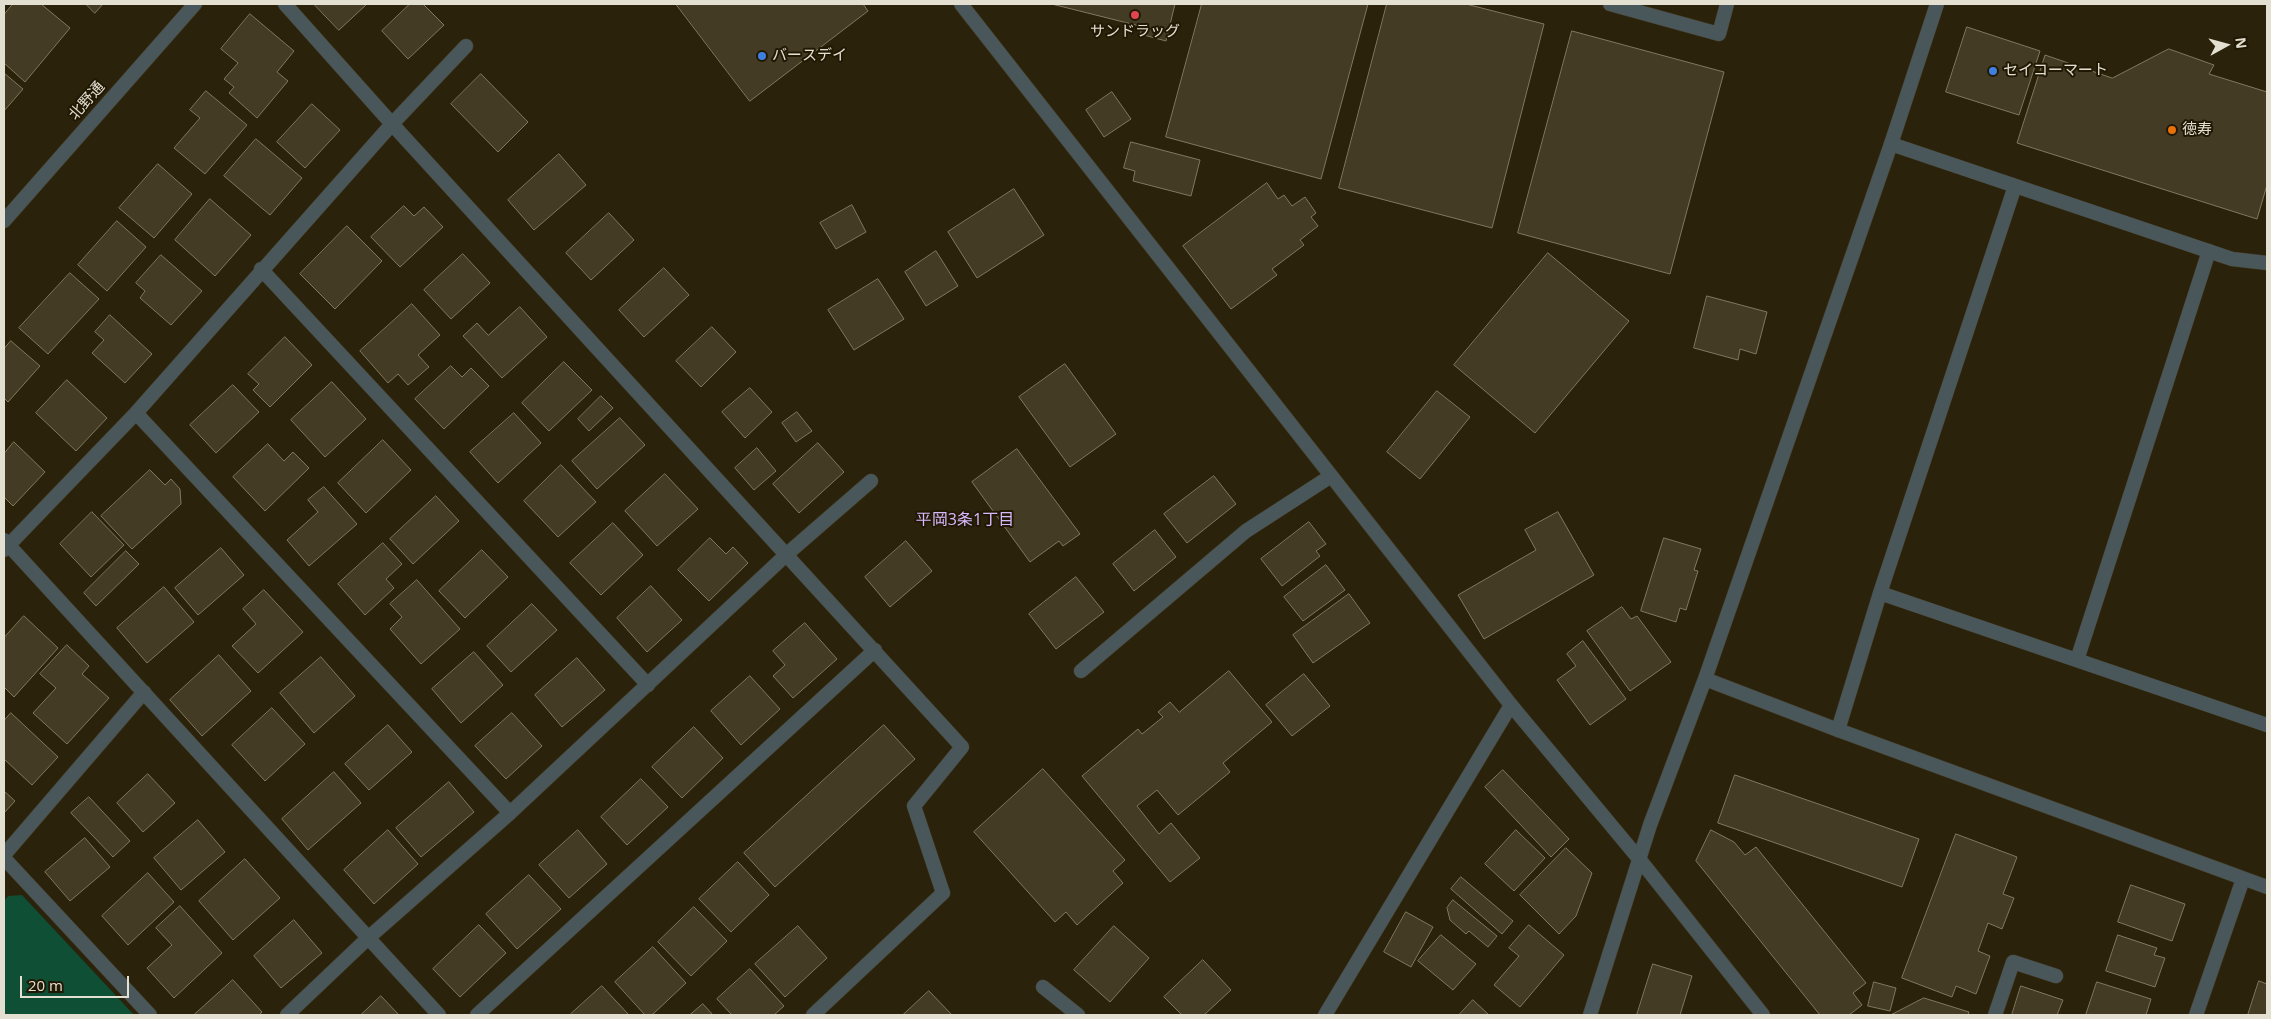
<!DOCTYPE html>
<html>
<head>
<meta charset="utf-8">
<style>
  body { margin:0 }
  #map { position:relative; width:2271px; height:1019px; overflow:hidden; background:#2a220a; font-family:"Open Sans",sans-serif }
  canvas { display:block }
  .frame { position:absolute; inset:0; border:5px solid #e3dfd1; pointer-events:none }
  .north { position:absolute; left:2201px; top:20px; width:50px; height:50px; -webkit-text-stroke:4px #201803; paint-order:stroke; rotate:83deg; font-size:14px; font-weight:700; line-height:20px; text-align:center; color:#e3dfd1 }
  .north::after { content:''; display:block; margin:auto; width:18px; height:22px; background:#e3dfd1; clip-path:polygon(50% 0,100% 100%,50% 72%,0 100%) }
  .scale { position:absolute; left:20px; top:976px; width:109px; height:22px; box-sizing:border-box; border:2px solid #e3dfd1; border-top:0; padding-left:6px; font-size:15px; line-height:18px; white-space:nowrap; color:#e3dfd1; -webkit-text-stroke:4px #201803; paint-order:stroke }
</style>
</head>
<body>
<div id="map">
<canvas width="2271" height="1019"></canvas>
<div class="frame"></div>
<div class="north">N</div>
<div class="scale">20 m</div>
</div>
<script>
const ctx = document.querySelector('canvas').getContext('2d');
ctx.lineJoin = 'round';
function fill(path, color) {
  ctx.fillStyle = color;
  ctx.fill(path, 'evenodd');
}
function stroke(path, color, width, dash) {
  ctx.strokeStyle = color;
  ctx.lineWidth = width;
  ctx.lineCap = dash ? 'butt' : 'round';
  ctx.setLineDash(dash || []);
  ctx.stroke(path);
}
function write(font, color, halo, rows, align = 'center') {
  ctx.font = font + ' "Open Sans","Noto Sans JP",sans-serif';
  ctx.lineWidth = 4;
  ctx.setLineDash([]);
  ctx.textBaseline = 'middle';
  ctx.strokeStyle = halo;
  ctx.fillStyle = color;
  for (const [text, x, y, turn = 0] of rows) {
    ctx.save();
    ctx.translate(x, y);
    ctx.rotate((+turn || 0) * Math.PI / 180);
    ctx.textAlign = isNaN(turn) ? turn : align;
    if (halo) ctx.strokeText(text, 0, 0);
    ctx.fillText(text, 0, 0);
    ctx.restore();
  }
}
fill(new Path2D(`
  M 22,895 L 134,1015 L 4,1015 L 4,901 L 8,896 Z`), '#0e4f36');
const building = new Path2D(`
  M 13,4 L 41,4 L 70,28 L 25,82 L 4,63 L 4,15 Z
  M 86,4 L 103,4 L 95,13 Z
  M 314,4 L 367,4 L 339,30 Z
  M 410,4 L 423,4 L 444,25 L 408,59 L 382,31 Z
  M 676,4 L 863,4 L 868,11 L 750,101 Z
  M 1052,4 L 1175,4 L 1166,41 L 1140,34 L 1142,27 Z
  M 1202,4 L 1368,4 L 1321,179 L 1166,137 Z
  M 1387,4 L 1466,4 L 1544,24 L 1492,228 L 1339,188 Z
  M 250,14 L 294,51 L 277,72 L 288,81 L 257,118 L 229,93 L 234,87 L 224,79 L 238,63 L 221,49 Z
  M 1967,27 L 2040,51 L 2019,115 L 1946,92 Z
  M 1572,31 L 1724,72 L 1670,274 L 1518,233 Z
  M 2169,49 L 2214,65 L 2209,74 L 2267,92 L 2267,185 L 2257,219 L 2017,143 L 2045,55 L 2112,78 Z
  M 4,73 L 23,89 L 4,111 Z
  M 481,74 L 528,122 L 498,152 L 451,104 Z
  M 206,91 L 247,125 L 205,174 L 174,148 L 200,118 L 190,110 Z
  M 1112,92 L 1131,119 L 1104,137 L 1086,110 Z
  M 312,104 L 340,130 L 305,168 L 277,142 Z
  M 256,139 L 302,178 L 270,215 L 224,176 Z
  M 1131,142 L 1200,160 L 1191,196 L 1133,181 L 1135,171 L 1124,168 Z
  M 559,154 L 586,185 L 534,230 L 508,200 Z
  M 158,164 L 192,194 L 154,238 L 119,208 Z
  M 1267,183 L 1278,199 L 1284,195 L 1292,206 L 1305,197 L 1316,213 L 1311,217 L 1318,226 L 1300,240 L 1304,245 L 1272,269 L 1277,275 L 1231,309 L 1183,246 Z
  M 1014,189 L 1044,235 L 977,278 L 948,232 Z
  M 210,199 L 251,235 L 215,276 L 175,240 Z
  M 852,205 L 866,232 L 836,249 L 820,223 Z
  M 404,206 L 414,216 L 424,207 L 443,227 L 400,267 L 371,237 Z
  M 609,213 L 634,240 L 591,280 L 566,253 Z
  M 117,221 L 146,247 L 107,291 L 78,265 Z
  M 347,226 L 382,261 L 335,309 L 300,274 Z
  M 936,251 L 958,286 L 926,306 L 905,272 Z
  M 1548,253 L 1629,321 L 1535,433 L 1454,365 Z
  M 463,254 L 490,283 L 451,319 L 424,290 Z
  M 161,255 L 202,291 L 171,325 L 140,298 L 145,291 L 136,283 Z
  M 664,268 L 689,295 L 644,337 L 619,310 Z
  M 70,273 L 99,299 L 48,354 L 19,328 Z
  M 878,279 L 904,319 L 854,350 L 828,310 Z
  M 1707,296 L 1767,312 L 1756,354 L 1740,349 L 1738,360 L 1694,348 Z
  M 412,304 L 440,335 L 418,355 L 429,367 L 408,385 L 398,374 L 388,383 L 360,351 Z
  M 520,307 L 547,337 L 502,378 L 463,336 L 477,323 L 488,335 Z
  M 110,315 L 152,354 L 125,383 L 92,353 L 104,340 L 95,332 Z
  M 712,327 L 736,352 L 701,387 L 676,361 Z
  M 285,337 L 312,365 L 270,407 L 253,390 L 259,384 L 248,374 Z
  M 11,341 L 40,366 L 8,402 L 4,398 L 4,349 Z
  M 564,362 L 592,390 L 549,431 L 522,403 Z
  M 1065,364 L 1116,434 L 1070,467 L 1019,397 Z
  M 451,366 L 462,377 L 471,368 L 489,386 L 444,429 L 415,399 Z
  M 67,380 L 107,418 L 76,451 L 36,413 Z
  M 332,382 L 366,419 L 325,457 L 291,420 Z
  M 233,385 L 259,412 L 216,453 L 190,425 Z
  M 750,388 L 772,412 L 745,438 L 722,412 Z
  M 1437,391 L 1470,417 L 1420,479 L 1387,452 Z
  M 601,396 L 613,408 L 589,431 L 578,419 Z
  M 797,412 L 812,431 L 796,442 L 782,423 Z
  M 514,413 L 541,443 L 498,483 L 470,452 Z
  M 620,418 L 645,445 L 597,489 L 572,461 Z
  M 383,440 L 411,470 L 366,513 L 338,483 Z
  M 14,442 L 45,472 L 13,506 L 4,497 L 4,454 Z
  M 818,443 L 844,472 L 799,513 L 773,484 Z
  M 268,444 L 284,461 L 293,452 L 309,468 L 265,511 L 233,477 Z
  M 757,448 L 776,471 L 754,490 L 735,468 Z
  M 1017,449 L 1080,534 L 1063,546 L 1059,541 L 1030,562 L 972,482 Z
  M 561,465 L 596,502 L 558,537 L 524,501 Z
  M 150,470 L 165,485 L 171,479 L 180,489 L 181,504 L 132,549 L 101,516 Z
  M 665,474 L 698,509 L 657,546 L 625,511 Z
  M 1214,476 L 1236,504 L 1187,543 L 1164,514 Z
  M 324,487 L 357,524 L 309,566 L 287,540 L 318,512 L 308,500 Z
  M 436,496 L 459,521 L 413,564 L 390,539 Z
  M 92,512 L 124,545 L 91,577 L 60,544 Z
  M 1558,512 L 1594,575 L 1484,639 L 1458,595 L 1536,550 L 1525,530 Z
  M 1309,522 L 1326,544 L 1316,551 L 1320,556 L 1282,586 L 1261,559 Z
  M 613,523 L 643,555 L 601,595 L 570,563 Z
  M 1155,530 L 1176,557 L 1134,591 L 1113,564 Z
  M 710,538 L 726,554 L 733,547 L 748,563 L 709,601 L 678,570 Z
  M 1664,538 L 1701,549 L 1694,570 L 1698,571 L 1686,610 L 1680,608 L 1676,622 L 1641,611 Z
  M 906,541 L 932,571 L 890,607 L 865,577 Z
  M 383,543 L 402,564 L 386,579 L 394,588 L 365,615 L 338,584 Z
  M 221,548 L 244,575 L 198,615 L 175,588 Z
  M 482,550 L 508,577 L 465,618 L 439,591 Z
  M 126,551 L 139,564 L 96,606 L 84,593 Z
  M 1326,565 L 1345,590 L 1303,621 L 1284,597 Z
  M 1076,577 L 1104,612 L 1056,649 L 1029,614 Z
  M 417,580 L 460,629 L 421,664 L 390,629 L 402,617 L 390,604 Z
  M 651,586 L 682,620 L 647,652 L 617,618 Z
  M 164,587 L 194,622 L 147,663 L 117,628 Z
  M 264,590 L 303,632 L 258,673 L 232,646 L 256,624 L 243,609 Z
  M 1349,594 L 1370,623 L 1313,663 L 1293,635 Z
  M 532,604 L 557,630 L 511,672 L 487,646 Z
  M 1622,607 L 1631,619 L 1637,616 L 1671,662 L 1630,691 L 1587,631 Z
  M 24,616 L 58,648 L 14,697 L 4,687 L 4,638 Z
  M 805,623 L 837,659 L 793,698 L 773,676 L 785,665 L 773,651 Z
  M 1583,641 L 1626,699 L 1590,725 L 1557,680 L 1576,666 L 1567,654 Z
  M 67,645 L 89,666 L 82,674 L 109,698 L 67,744 L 33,713 L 56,688 L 40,674 Z
  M 474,652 L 503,685 L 461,723 L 432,689 Z
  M 219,655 L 251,691 L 202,736 L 170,700 Z
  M 321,657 L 355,696 L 314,733 L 280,693 Z
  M 577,658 L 605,690 L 562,727 L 535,695 Z
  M 1229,671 L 1272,722 L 1223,763 L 1230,772 L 1178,815 L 1157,790 L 1137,806 L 1159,834 L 1171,823 L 1200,858 L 1170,882 L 1082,776 L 1138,729 L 1142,734 L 1163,717 L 1158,712 L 1170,702 L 1179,712 Z
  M 1304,674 L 1330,706 L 1292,736 L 1266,705 Z
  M 750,676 L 780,709 L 741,745 L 711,711 Z
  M 272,708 L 305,744 L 265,781 L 232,745 Z
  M 11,713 L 58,757 L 32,785 L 4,759 L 4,721 Z
  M 512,713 L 542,746 L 506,779 L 475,746 Z
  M 388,725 L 412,752 L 369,790 L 345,764 Z
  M 884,725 L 915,759 L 775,887 L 744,853 Z
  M 694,727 L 723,758 L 682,798 L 652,767 Z
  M 1043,769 L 1125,860 L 1113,871 L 1123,883 L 1077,925 L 1066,912 L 1055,922 L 974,832 Z
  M 1503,770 L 1569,839 L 1551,857 L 1485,787 Z
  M 334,772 L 361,803 L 308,850 L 282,819 Z
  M 148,774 L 175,803 L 143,832 L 117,803 Z
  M 1735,775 L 1919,839 L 1902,887 L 1718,823 Z
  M 641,779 L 668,807 L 627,845 L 601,817 Z
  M 449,782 L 474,812 L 421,857 L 396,828 Z
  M 4,791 L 15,801 L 4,813 Z
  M 89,797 L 130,841 L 113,857 L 71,813 Z
  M 198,820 L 225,852 L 181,890 L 154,858 Z
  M 388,830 L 418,864 L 374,904 L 344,870 Z
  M 578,830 L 607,864 L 569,898 L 539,865 Z
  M 1516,830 L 1545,858 L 1514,891 L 1485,864 Z
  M 1711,830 L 1734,842 L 1745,855 L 1756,847 L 1866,983 L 1853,993 L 1862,1005 L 1849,1015 L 1820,1015 L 1696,861 Z
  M 1956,834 L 2017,857 L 2003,894 L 2014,898 L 2002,929 L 1988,923 L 1978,951 L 1990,956 L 1976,994 L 1956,986 L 1952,997 L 1902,978 Z
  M 85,838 L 110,867 L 70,901 L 45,872 Z
  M 1566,848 L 1592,873 L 1576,916 L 1559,934 L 1520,895 Z
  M 245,859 L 280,898 L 233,940 L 199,901 Z
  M 738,862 L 769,895 L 731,932 L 699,899 Z
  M 148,873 L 174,902 L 128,945 L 102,916 Z
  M 529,875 L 561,909 L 517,949 L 486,914 Z
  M 1461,877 L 1513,921 L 1502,934 L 1451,889 Z
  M 2131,885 L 2185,904 L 2172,941 L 2118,922 Z
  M 1453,900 L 1497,936 L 1488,947 L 1469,931 L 1466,934 L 1450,920 L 1447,908 Z
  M 180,906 L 222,953 L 174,998 L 147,968 L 172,945 L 156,928 Z
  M 694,907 L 727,941 L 691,976 L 658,942 Z
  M 1406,912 L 1433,927 L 1411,967 L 1384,952 Z
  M 294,920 L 322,953 L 281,988 L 254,956 Z
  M 479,925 L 506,953 L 460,997 L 433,969 Z
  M 1529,925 L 1564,955 L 1520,1007 L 1494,985 L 1519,956 L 1509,948 Z
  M 798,926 L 827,958 L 785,997 L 755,964 Z
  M 1114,926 L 1149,958 L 1110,1002 L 1074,970 Z
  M 1441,935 L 1476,964 L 1453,990 L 1418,961 Z
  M 2118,935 L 2157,948 L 2154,955 L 2165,958 L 2155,987 L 2106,971 Z
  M 653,947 L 686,983 L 652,1015 L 645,1015 L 615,982 Z
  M 1203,960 L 1231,990 L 1204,1015 L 1182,1015 L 1164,997 Z
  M 1653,964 L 1692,976 L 1680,1015 L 1637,1015 Z
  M 750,969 L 784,1006 L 774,1015 L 732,1015 L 717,999 Z
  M 233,980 L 262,1012 L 259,1015 L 194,1015 Z
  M 2259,981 L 2267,984 L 2267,1015 L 2248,1015 Z
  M 1874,982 L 1896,988 L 1890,1011 L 1868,1006 Z
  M 2097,982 L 2151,999 L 2146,1015 L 2086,1015 Z
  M 602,986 L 629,1015 L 572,1015 L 571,1014 Z
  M 2021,986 L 2063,1000 L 2057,1015 L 2012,1015 Z
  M 929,991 L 952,1015 L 903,1015 Z
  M 381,996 L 399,1015 L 361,1015 Z
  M 1924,998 L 1969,1012 L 1968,1015 L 1891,1015 Z
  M 1473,1000 L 1489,1015 L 1459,1015 Z
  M 703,1004 L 713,1015 L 690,1015 Z`);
fill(building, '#443b24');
stroke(building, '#81785e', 1);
const service = new Path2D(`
  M 1610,4 L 1719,34 L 1727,4
  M 1081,671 L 1246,531 L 1331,476
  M 1043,987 L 1078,1015
  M 1995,1015 L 2013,962 L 2056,976`);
const minor = new Path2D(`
  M 285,4 L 392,124 L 962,747 L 914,806 L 943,893 L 813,1015
  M 1891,144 L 2232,259 L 2267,263
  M 261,269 L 648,685
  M 136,413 L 510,813
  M 4,540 L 439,1015
  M 4,550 L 136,413 L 392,124 L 466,46
  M 1880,593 L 2267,725
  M 2077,660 L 2209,251
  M 1838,730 L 1880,593 L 2015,186
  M 4,855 L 144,692
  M 4,858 L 150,1015
  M 287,1015 L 367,939 L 510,813 L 787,554 L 871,481
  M 477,1015 L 875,650
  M 1325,1015 L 1511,705
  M 2196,1015 L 2243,879`);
const tertiary = new Path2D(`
  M 961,4 L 1511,705 L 1640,860 L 1763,1015
  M 4,221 L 195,4
  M 1705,679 L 1838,730 L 2267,887
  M 1590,1015 L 1650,825 L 1705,679 L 1891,144 L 1937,4`);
stroke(service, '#443c26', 15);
stroke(minor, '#443c26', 15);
stroke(tertiary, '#443c26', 15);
stroke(service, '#4a575a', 14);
stroke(minor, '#4a575a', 14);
stroke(tertiary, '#4a575a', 14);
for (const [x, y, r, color] of [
  [1135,15,5,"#e0444e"],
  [762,56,5,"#3f7fe0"],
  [1993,71,5,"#3f7fe0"],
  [2172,130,5,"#e8710a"]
]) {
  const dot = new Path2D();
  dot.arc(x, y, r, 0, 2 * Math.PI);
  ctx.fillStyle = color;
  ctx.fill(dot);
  stroke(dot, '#201803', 2);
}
write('15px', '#e3dfd1', '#201803', [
  ["サンドラッグ",1135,32,"center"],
  ["バースデイ",772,56],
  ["セイコーマート",2003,71],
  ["徳寿",2182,130]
], 'left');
write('15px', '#e3dfd1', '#201803', [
  ["北野通",87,101,-49]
]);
write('16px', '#d9b9fe', '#201803', [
  ["平岡3条1丁目",965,520]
]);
</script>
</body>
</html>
